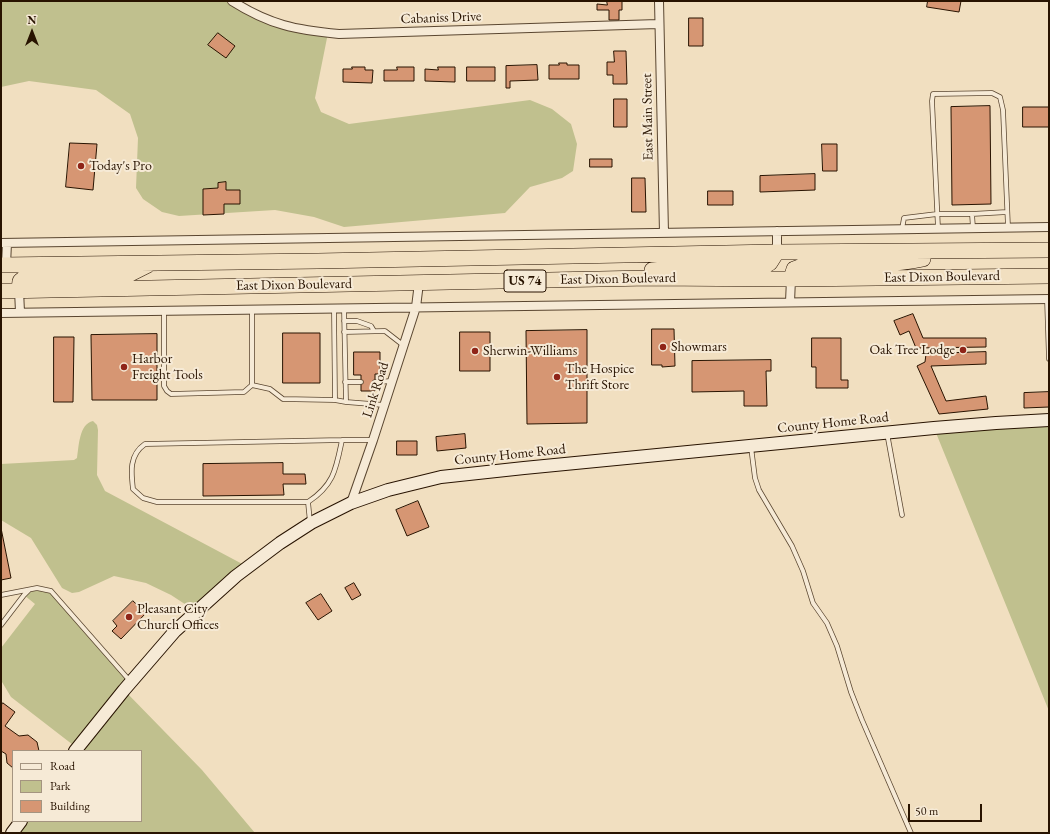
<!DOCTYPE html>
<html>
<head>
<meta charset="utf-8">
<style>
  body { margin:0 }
  #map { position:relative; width:1050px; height:834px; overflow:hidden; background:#f1dfc0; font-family:"EB Garamond",serif }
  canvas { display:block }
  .frame { position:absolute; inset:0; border:2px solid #281300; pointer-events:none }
  .legend { position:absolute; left:12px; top:750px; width:130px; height:72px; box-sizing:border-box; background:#f6ead6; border:1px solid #a49480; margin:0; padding:5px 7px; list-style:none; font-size:12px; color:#281300 }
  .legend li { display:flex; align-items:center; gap:8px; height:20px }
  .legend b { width:20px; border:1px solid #a49480 }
  .north { position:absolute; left:12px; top:12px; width:40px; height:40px; -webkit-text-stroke:3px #f6ead6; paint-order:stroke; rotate:0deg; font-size:11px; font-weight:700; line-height:16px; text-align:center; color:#281300 }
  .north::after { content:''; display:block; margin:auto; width:14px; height:18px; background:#281300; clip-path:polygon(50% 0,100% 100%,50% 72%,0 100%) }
  .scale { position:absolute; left:908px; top:804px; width:74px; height:18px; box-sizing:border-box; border:2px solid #281300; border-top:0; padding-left:5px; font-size:12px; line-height:14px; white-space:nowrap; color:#281300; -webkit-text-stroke:3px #f6ead6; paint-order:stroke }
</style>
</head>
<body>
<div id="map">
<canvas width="1050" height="834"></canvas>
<div class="frame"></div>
<ul class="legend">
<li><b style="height:5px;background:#f6ead6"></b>Road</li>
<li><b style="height:11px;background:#c0c08e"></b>Park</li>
<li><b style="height:11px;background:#d69673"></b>Building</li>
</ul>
<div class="north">N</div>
<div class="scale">50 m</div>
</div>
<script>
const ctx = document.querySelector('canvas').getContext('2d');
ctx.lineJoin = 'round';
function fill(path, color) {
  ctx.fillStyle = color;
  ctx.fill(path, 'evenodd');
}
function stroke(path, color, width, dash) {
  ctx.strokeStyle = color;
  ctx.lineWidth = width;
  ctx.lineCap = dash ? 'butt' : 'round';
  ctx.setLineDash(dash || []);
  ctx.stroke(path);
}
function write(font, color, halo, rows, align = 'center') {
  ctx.font = font + ' "EB Garamond",serif';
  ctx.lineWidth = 4;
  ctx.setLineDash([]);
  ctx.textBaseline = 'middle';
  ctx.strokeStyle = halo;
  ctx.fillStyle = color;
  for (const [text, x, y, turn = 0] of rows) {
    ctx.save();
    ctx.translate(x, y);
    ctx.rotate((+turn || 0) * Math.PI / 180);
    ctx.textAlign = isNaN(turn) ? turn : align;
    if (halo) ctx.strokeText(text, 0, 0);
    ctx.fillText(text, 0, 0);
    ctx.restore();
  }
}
fill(new Path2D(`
  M 1,1 L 232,1 L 262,18 L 328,33 L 315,98 L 321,112 L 349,124 L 530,100 L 552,109 L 571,124 L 577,144 L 573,171 L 562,178 L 530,187 L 505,213 L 344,227 L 314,217 L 275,210 L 179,216 L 162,212 L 143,199 L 136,188 L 138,138 L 130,114 L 96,90 L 29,81 L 1,87 Z
  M 1049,420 L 1049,711 L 934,428 Z
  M 93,421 L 97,425 L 98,430 L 97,475 L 105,491 L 248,567 L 197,612 L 171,595 L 146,583 L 114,576 L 79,592 L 72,593 L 62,588 L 31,538 L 1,520 L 1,464 L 74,460 L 77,458 C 79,446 79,424 93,421 Z
  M 31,589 L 48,590 L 131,682 L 124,690 L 202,770 L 255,833 L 12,833 L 21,821 L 141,821 L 141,751 L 75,751 L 77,748 L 11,697 L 2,682 L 1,648 L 35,604 L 24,595 Z`), '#c0c08e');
const building = new Path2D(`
  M 607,1 L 622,1 L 622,10 L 619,10 L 619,20 L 609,20 L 609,10 L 597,10 L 597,4 L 607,5 Z
  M 928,1 L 961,1 L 959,12 L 927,7 Z
  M 689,18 L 703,18 L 703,46 L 689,46 Z
  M 218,33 L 235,46 L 226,58 L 208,45 Z
  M 614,51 L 626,51 L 627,84 L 613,84 L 613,75 L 607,75 L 607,62 L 614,62 Z
  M 559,63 L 567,63 L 567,65 L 579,65 L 579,79 L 549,79 L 549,65 L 559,65 Z
  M 537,65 L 538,80 L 510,81 L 510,88 L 506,88 L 506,66 Z
  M 352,67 L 365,67 L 365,70 L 373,70 L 372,83 L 343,82 L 343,69 L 352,69 Z
  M 397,67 L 414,67 L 414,81 L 384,81 L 384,70 L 397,70 Z
  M 438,67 L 455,67 L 455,82 L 425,81 L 425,69 L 438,70 Z
  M 467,67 L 495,67 L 495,81 L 467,81 Z
  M 614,99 L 627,99 L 627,127 L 614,127 Z
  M 990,106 L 991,204 L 952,205 L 951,107 Z
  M 1023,107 L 1049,107 L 1049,127 L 1023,127 Z
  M 70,143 L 97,144 L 93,190 L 66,187 Z
  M 822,144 L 837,144 L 837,171 L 823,171 Z
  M 590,159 L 612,159 L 612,167 L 590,167 Z
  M 815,174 L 815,190 L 760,192 L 760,176 Z
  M 632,178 L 645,178 L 646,212 L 632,212 Z
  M 226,182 L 226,190 L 240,190 L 240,204 L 224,204 L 224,214 L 203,215 L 203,189 L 218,188 L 218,183 Z
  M 708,191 L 733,191 L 733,205 L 708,205 Z
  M 913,314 L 923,338 L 986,338 L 986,347 L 916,348 L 909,331 L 900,335 L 894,321 Z
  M 652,329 L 674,329 L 675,366 L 662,367 L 662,365 L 652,365 Z
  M 587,330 L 587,423 L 527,424 L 526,331 Z
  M 460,332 L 490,332 L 490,371 L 460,371 Z
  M 283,333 L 320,333 L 320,383 L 283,383 Z
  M 157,334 L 157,400 L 92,400 L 91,335 Z
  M 54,337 L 74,337 L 73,402 L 54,402 Z
  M 812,338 L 841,338 L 841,380 L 848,380 L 848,388 L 816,388 L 816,367 L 812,367 Z
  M 354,352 L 380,352 L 380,374 L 375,374 L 375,391 L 361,391 L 361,375 L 354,375 Z
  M 986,352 L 986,364 L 931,366 L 946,401 L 986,396 L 988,409 L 939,414 L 917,366 L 925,362 L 926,354 Z
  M 771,360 L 771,371 L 766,371 L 767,406 L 744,406 L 744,391 L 692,392 L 692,361 Z
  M 1049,392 L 1049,407 L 1024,408 L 1024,393 Z
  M 465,434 L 466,448 L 437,451 L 436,437 Z
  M 397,441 L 417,441 L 417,455 L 397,455 Z
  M 283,463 L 283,474 L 305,474 L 306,484 L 283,484 L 284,495 L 203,496 L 203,464 Z
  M 418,501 L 429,527 L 407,536 L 396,510 Z
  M 1,528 L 11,578 L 1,580 Z
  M 354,583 L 361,595 L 352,600 L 345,588 Z
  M 321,594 L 332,611 L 318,620 L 306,603 Z
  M 133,601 L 146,613 L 121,639 L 112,631 L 117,626 L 113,621 Z
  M 3,703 L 15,712 L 5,726 L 19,736 L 28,735 L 37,742 L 39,751 L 13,751 L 13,768 L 7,763 L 6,754 L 1,751 L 1,706 Z`);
fill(building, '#d69673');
stroke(building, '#281300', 1);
const lane = new Path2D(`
  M 938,228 L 932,101 L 933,94 L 992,93 L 1000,97 L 1003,110 L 1008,227
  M 973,228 L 972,214 L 1007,212
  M 902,229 L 904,218 L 937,214 L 972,214
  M 1047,299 L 1049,359
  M 344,308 L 346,402
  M 334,309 L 335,400
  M 164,311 L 164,386 L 167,391 L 171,394 L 244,392 L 252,385 L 252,310
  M 344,321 L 357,321 L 371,326 L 374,331
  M 344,332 L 385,331 L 403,345
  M 345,382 L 361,382
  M 375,382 L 393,381
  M 252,385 L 270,389 L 283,399 L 335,400 L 346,402 L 384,405
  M 887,433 L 902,515
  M 342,440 C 336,469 334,485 308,502 L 157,502 L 143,498 L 133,489 C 131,472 129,455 145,444 L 342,440 L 373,440
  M 751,447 L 755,478 L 759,490 L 792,546 L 803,571 L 813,603 L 827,623 L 837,646 L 851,692 L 862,720 L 911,833
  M 308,502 L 310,522
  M 1,595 L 37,588 L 51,591 L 130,681
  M 1,625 L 24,595 L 29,590`);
const street = new Path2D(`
  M 232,1 C 270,25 296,30 339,34 L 658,24
  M 659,1 L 664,233
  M 1,243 L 1049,227
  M 777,252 L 777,231
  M 6,265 L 7,243
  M 19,290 L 20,312
  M 790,302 L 791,279
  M 1,313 L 1049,299
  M 351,503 L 373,440 L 416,307 L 419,283`);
const secondary = new Path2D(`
  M 75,751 L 124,690 L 175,631 L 236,576 L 280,543 L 311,523 L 351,503 L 388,490 L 441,477 L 524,468 L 934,428 L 996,423 L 1049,420
  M 12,833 L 21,821`);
const highway = new Path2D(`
  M 1,265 L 318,261 L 777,252 L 1049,250
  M 652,270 L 675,268 L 765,266 L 770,263 L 777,252
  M 791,279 L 794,269 L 802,266 C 842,265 884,267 923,259
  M 19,290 L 20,281 L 25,277 L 126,276 L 148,265
  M 1,291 L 649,278 L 791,279 L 1049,276`);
stroke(lane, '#5a4630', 5.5);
stroke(street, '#5a4630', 10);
stroke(secondary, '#281300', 14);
stroke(highway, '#281300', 16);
stroke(lane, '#f6ead6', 4);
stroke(street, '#f6ead6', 8);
stroke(secondary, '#f6ead6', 12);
stroke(highway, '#f1dfc0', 15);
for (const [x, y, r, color] of [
  [81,166,4,"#8f2418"],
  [663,347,4,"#8f2418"],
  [963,350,4,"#8f2418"],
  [475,351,4,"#8f2418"],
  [124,367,4,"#8f2418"],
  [557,377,4,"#8f2418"],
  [129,617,4,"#8f2418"]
]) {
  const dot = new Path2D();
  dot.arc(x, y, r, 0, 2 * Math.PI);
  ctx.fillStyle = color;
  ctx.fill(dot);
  stroke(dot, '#f6ead6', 1.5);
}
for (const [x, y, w] of [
  [525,281,42]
]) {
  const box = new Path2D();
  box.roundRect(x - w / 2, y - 11, w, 22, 3);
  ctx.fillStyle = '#f6ead6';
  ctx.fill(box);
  stroke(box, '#281300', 1);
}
write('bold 13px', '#281300', null, [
  ["US 74",525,281]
]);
write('14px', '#281300', '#f6ead6', [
  ["Cabaniss Drive",441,18,-2],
  ["East Main Street",648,117,-91],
  ["East Dixon Boulevard",942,277,-1],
  ["East Dixon Boulevard",618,279,-1],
  ["East Dixon Boulevard",294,285,-1],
  ["Link Road",376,390,-72],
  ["County Home Road",833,423,-6],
  ["County Home Road",510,455,-6]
]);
write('14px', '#281300', '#f6ead6', [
  ["Today's Pro",89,166],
  ["Showmars",671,347],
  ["Oak Tree Lodge",955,350,"right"],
  ["Sherwin-Williams",483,351],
  ["Harbor",132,359],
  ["Freight Tools",132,375],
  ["The Hospice",565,369],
  ["Thrift Store",565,385],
  ["Pleasant City",137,609],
  ["Church Offices",137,625]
], 'left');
</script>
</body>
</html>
